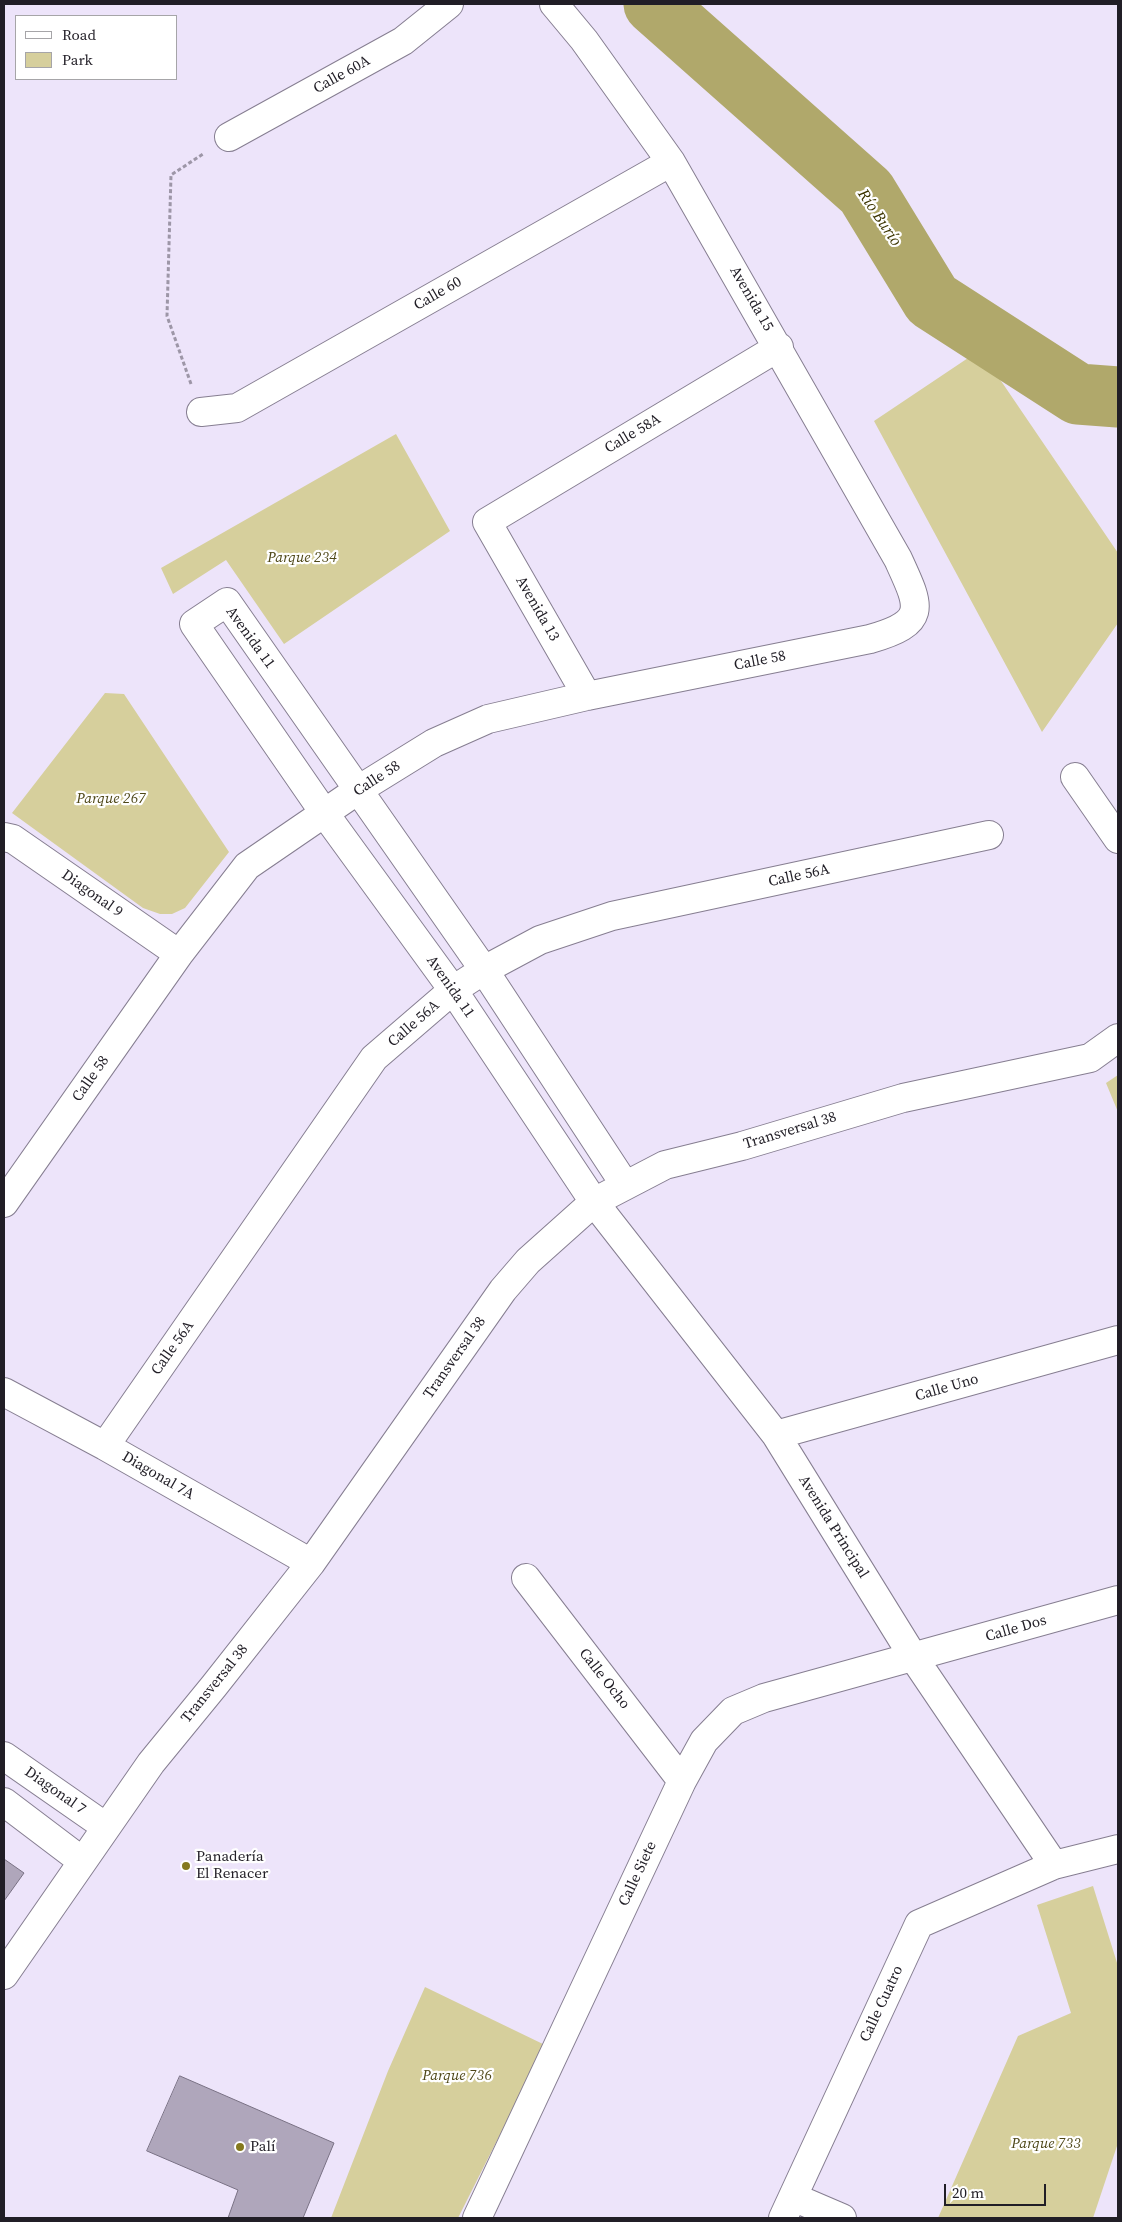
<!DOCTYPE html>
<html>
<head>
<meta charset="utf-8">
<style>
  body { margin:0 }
  #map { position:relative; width:1122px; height:2222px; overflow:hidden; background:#ede4fa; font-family:"Source Serif 4",serif }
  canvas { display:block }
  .frame { position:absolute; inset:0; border:5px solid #211e26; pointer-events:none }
  .legend { position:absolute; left:15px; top:15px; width:162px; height:65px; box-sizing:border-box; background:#fff; border:1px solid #a6a5a8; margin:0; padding:6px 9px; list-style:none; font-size:15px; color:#211e26 }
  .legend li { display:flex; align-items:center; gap:10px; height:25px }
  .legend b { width:25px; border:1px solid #a6a5a8 }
  .scale { position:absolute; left:944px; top:2184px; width:102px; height:22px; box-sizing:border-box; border:2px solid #211e26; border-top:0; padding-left:6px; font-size:15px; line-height:18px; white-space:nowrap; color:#211e26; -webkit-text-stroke:4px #fff; paint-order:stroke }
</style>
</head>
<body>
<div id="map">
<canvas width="1122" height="2222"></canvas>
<div class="frame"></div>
<ul class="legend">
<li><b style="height:6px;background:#fff"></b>Road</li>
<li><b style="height:14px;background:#d6cf9c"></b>Park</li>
</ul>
<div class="scale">20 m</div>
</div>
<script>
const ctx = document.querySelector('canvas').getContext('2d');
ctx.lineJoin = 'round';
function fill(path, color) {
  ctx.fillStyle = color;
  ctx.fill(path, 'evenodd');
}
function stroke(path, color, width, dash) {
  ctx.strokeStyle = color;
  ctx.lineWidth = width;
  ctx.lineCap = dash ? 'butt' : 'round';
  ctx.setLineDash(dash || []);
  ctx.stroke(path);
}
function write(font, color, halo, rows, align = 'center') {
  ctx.font = font + ' "Source Serif 4",serif';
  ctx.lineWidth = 4.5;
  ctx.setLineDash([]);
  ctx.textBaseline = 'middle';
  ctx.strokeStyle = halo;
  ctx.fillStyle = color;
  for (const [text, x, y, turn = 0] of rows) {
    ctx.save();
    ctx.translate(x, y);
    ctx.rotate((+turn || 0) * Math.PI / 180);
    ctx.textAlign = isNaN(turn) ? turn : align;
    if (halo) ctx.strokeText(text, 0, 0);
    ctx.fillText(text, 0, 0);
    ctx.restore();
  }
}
fill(new Path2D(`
  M 980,350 L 1118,553 L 1118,623 L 1042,732 L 874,421 Z
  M 396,434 L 450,531 L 284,644 L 226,560 L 173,594 L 161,568 Z
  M 105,693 L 124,694 L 229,852 L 185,908 L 172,914 L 160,914 L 143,908 L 12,813 Z
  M 1118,1075 L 1118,1112 L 1106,1083 Z
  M 1093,1886 L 1118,1966 L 1118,2143 L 1093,2218 L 938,2218 L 1018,2036 L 1071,2013 L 1037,1905 Z
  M 425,1987 L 545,2045 L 458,2218 L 331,2218 L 388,2071 Z`), '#d6cf9c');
stroke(new Path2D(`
  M 654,4 L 866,192 L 932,300 L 1078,394 L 1118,397`), '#b0a86b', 61);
const building = new Path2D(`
  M 4,1859 L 24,1873 L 4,1901 Z
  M 180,2076 L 334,2143 L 303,2218 L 228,2218 L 238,2190 L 147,2151 Z`);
fill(building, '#afa6bb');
stroke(building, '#797184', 1);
const minor = new Path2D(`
  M 229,137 L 403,41 L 449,4
  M 201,412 L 237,408 L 671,162
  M 587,696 L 487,522 L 779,347
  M 1075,777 L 1118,839
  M 4,837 L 13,839 L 179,954
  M 625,1185 L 484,970 L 227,602 L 194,624 L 325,814 L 453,990 L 594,1202 L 776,1435 L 914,1658 L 1054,1865
  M 4,1203 L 179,954 L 247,866 L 358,790 L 434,743 L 488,719 L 587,696 L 870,639 C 929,622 920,607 898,559 L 671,162 L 584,40 L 554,4
  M 4,1392 L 105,1446 L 311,1563
  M 776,1435 L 1118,1340
  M 105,1446 L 374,1058 L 453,990 L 484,970 L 540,940 L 612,916 L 989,835
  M 526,1578 L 682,1781
  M 4,1756 L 106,1827
  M 4,1802 L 82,1861
  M 4,1975 L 151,1763 L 214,1686 L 311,1563 L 503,1290 L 528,1261 L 594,1202 L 665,1165 L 742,1146 L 903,1098 L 1090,1058 L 1118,1038
  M 793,2197 L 842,2218
  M 477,2218 L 682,1781 L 704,1741 L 733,1711 L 764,1698 L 1118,1600
  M 783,2218 L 919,1924 L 1054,1865 L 1118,1849`);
stroke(minor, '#867e91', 30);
stroke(new Path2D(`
  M 191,384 L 167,316 L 171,175 L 203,154`), '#9d96a7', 3, [4, 2.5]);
stroke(minor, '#fff', 28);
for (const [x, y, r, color] of [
  [186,1866,5,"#85791e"],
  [240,2147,5,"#85791e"]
]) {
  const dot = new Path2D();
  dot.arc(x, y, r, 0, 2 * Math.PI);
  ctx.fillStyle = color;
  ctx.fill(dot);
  stroke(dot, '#fff', 2);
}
write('15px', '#211e26', '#fff', [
  ["Calle 60A",342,75,-29],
  ["Calle 60",438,294,-30],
  ["Avenida 15",751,299,60],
  ["Calle 58A",633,434,-31],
  ["Avenida 13",537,609,60],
  ["Avenida 11",250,638,54],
  ["Calle 58",760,661,-11],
  ["Calle 58",377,779,-33],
  ["Calle 56A",799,876,-12],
  ["Diagonal 9",92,894,35],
  ["Avenida 11",450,987,55],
  ["Calle 56A",414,1024,-41],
  ["Calle 58",91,1079,-55],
  ["Transversal 38",790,1131,-17],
  ["Calle 56A",173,1348,-55],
  ["Transversal 38",455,1358,-55],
  ["Calle Uno",947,1388,-16],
  ["Diagonal 7A",158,1476,30],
  ["Avenida Principal",833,1527,58],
  ["Calle Dos",1016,1629,-16],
  ["Calle Ocho",604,1679,52],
  ["Transversal 38",215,1684,-51],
  ["Diagonal 7",55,1791,35],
  ["Calle Siete",638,1874,-65],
  ["Calle Cuatro",882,2004,-65]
]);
write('italic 15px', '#4e4717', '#fff', [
  ["Parque 234",302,558],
  ["Parque 267",111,799],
  ["Parque 736",457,2076],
  ["Parque 733",1046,2144]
]);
write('15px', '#211e26', '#fff', [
  ["Panadería",196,1857],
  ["El Renacer",196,1874],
  ["Palí",250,2147]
], 'left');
write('italic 16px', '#3c3501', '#fff', [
  ["Río Burío",879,218,56]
]);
</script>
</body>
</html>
